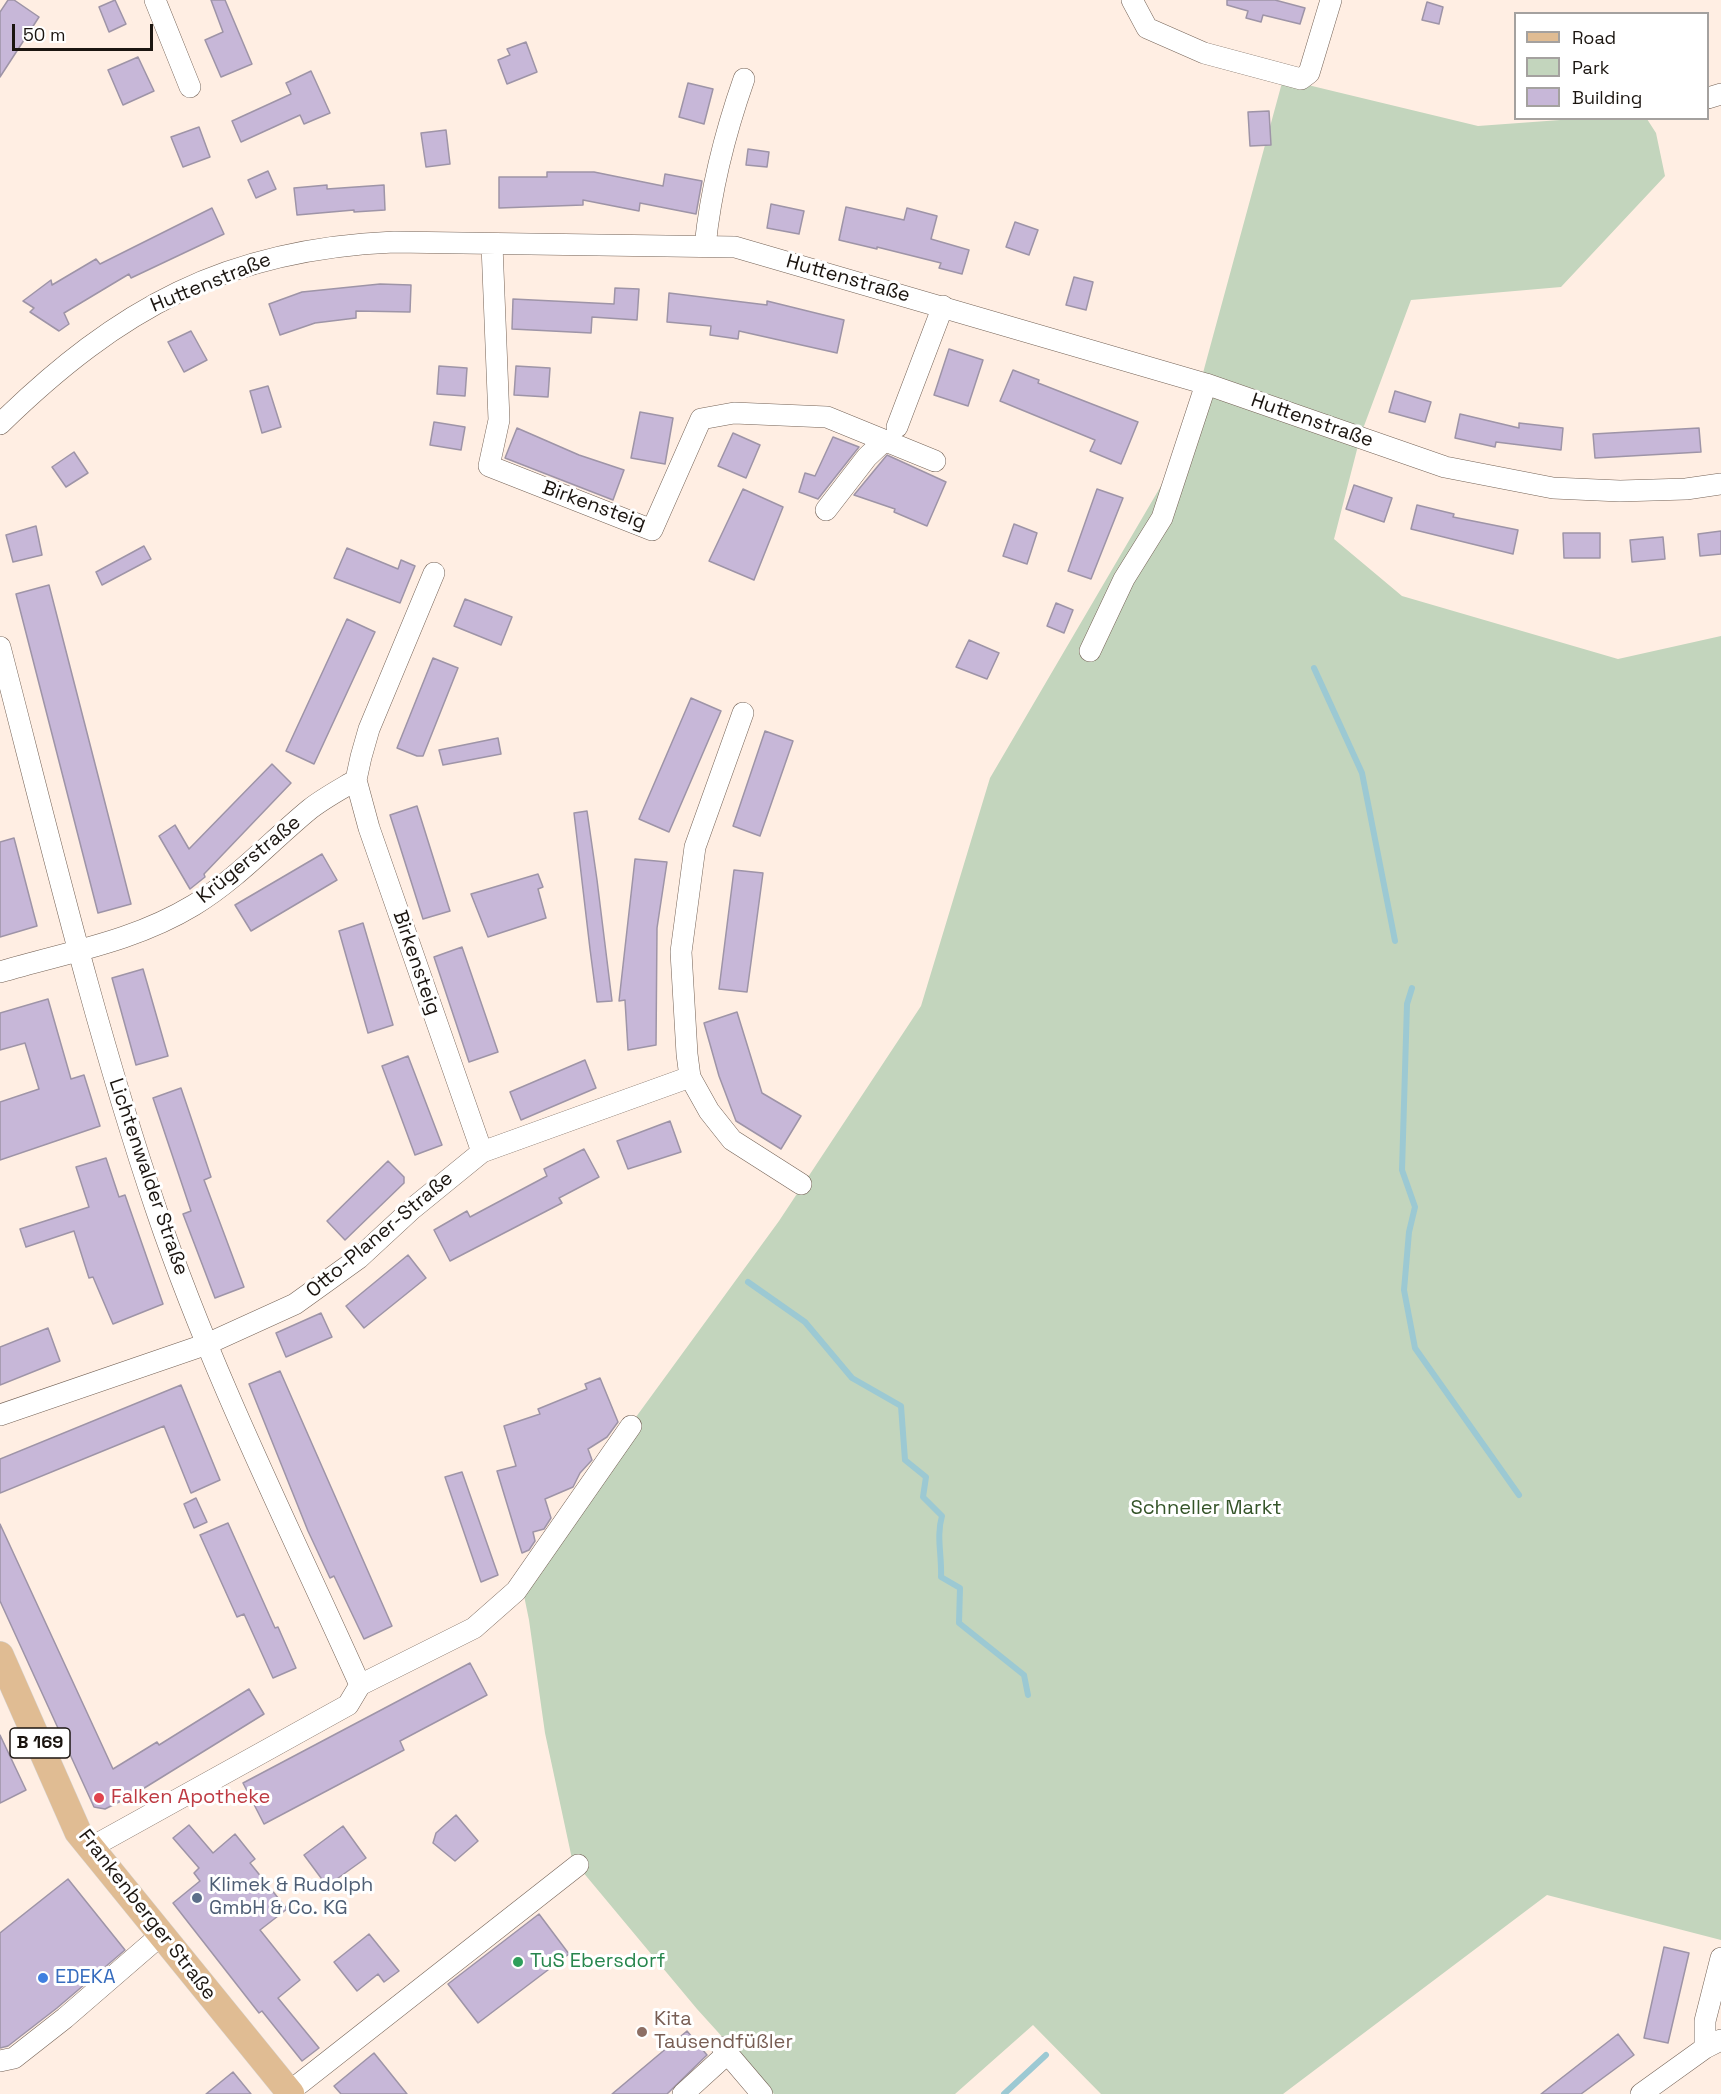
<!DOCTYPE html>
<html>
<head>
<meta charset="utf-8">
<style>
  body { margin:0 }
  #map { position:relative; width:1721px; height:2094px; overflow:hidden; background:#ffeee3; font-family:"Space Grotesk",sans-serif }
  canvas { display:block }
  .legend { position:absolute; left:1514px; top:12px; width:195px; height:108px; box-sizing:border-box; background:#fff; border:2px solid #a4a19f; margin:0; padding:8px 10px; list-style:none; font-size:18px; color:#1b1510 }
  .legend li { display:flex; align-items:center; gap:12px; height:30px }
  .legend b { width:30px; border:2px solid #a4a19f }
  .scale { position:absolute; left:12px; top:24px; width:141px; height:27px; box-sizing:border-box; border:3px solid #1b1510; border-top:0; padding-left:8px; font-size:18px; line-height:21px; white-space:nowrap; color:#1b1510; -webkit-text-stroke:4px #fff; paint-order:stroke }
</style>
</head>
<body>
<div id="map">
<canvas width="1721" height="2094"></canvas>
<ul class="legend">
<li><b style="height:8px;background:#e0bc93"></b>Road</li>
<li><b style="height:16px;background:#c3d5bd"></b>Park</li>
<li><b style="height:16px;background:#c7b7d8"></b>Building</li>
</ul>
<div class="scale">50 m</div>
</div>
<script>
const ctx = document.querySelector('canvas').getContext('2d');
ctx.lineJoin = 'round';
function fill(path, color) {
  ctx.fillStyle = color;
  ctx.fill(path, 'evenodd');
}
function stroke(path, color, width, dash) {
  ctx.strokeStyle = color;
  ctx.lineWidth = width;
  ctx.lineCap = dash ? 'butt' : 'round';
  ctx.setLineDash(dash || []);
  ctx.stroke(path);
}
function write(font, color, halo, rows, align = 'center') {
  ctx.font = font + ' "Space Grotesk",sans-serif';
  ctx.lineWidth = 6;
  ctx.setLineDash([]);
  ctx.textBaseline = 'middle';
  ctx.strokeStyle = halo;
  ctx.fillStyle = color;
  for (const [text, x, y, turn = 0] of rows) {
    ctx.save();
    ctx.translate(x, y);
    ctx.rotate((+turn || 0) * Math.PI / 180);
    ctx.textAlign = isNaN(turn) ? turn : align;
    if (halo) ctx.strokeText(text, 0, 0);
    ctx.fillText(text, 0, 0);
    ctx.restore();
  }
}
fill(new Path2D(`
  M 1283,79 L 1478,126 L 1574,119 L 1647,119 L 1656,133 L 1665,176 L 1561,287 L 1411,300 L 1361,434 L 1334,539 L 1402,596 L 1618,659 L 1721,636 L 1721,1940 L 1547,1895 L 1283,2094 L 1101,2094 L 1033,2025 L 955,2094 L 774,2094 L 697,2009 L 572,1859 L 545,1733 L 529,1620 L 520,1576 L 779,1221 L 921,1006 L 990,778 L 1182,450 Z`), '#c3d5bd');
stroke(new Path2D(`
  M 1314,668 L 1362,773 L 1395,941
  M 1412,988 L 1407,1004 L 1402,1170 L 1415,1207 L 1409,1232 L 1404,1290 L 1415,1348 L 1519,1495
  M 748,1282 L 805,1322 L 852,1378 L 901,1406 L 905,1460 L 926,1477 L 923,1497 L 942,1516 C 936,1536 942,1555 941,1577 L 960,1588 L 959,1623 L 1024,1675 L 1028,1695
  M 1004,2094 L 1046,2055`), '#9cc9d3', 6);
const building = new Path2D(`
  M 8,0 L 14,0 L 39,17 L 0,77 L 0,12 Z
  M 115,0 L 126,24 L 109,32 L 99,7 Z
  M 211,0 L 225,0 L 252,64 L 221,77 L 205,40 L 223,32 Z
  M 1227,0 L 1275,0 L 1305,8 L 1300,24 L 1263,15 L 1261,22 L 1246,18 L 1248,11 L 1227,5 Z
  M 1427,2 L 1443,7 L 1439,24 L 1422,20 Z
  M 526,42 L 537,72 L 507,84 L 498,60 L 510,55 L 507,49 Z
  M 138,57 L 154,91 L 123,105 L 108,70 Z
  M 311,71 L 330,113 L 304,124 L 300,115 L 241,142 L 232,121 L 291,94 L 286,83 Z
  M 688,83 L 713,89 L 704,124 L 679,117 Z
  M 1269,111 L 1271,145 L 1250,146 L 1248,112 Z
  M 199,127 L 210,157 L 183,167 L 171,137 Z
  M 446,130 L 450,164 L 426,167 L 421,133 Z
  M 748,149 L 769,152 L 767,167 L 746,165 Z
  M 268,171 L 276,189 L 256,198 L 248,180 Z
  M 547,172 L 594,172 L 663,186 L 665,174 L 702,181 L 696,214 L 640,203 L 639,211 L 583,200 L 583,205 L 499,208 L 499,177 L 547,177 Z
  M 327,185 L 327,189 L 384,185 L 385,210 L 354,212 L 354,210 L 297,215 L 294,188 Z
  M 771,204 L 804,211 L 799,234 L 767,228 Z
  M 846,207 L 904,220 L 907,208 L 937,216 L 931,239 L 969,250 L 962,274 L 939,268 L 941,263 L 877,247 L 877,249 L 839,240 Z
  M 212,208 L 224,234 L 131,278 L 129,274 L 64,313 L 69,324 L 59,331 L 30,312 L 34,308 L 23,301 L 51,280 L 52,285 L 96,259 L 100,264 Z
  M 1015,222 L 1038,230 L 1029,255 L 1006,247 Z
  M 1074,277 L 1093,282 L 1086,310 L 1066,305 Z
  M 380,284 L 411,285 L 410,312 L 356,311 L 356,318 L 315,323 L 280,335 L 269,304 L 302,292 Z
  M 615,288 L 639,289 L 637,320 L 592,317 L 591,333 L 512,329 L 513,299 L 614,304 Z
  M 669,293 L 767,305 L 767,301 L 844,320 L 837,353 L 739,331 L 738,339 L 710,335 L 711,326 L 667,322 Z
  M 191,331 L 207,360 L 184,372 L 168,342 Z
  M 949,349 L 983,360 L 968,406 L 934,395 Z
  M 439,366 L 467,368 L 465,396 L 437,394 Z
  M 516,366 L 550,368 L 548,397 L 514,395 Z
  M 1013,370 L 1039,380 L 1038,383 L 1138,422 L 1121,464 L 1090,451 L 1095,440 L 1000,401 Z
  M 268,386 L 281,427 L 262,433 L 250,391 Z
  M 1395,391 L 1431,402 L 1425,422 L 1389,412 Z
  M 640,412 L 673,418 L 665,464 L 631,458 Z
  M 1460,414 L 1519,428 L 1519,423 L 1563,428 L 1561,450 L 1496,442 L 1495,447 L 1455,438 Z
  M 434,422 L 465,427 L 461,450 L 430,445 Z
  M 517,428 L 579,455 L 624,470 L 613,500 L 505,458 Z
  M 1699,428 L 1701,452 L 1595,458 L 1593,434 Z
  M 733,433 L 760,445 L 746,478 L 718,466 Z
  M 833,437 L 859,447 L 818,499 L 799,492 L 805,473 L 815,476 Z
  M 74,452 L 88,473 L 66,487 L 52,467 Z
  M 887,455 L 946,482 L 927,526 L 894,512 L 895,509 L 854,495 Z
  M 1354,485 L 1392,498 L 1384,522 L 1346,509 Z
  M 743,489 L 783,507 L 754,580 L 709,561 Z
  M 1097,489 L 1123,498 L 1091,579 L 1068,571 Z
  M 1417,505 L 1454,514 L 1453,517 L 1518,530 L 1513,554 L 1411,529 Z
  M 1014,524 L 1037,533 L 1027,564 L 1003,556 Z
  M 36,526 L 42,555 L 13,562 L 6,535 Z
  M 1721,531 L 1721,554 L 1700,556 L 1698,534 Z
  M 1563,533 L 1600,533 L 1600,558 L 1564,558 Z
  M 1663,537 L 1665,559 L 1632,562 L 1630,540 Z
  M 144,546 L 151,559 L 102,585 L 96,572 Z
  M 347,548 L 398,569 L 401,560 L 415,566 L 400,603 L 334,578 Z
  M 49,585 L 131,904 L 98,913 L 16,594 Z
  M 465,599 L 512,617 L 501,645 L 454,626 Z
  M 1056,603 L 1073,610 L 1064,633 L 1047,626 Z
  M 347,619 L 375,632 L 314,764 L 286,751 Z
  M 969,640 L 999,653 L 987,679 L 956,667 Z
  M 433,658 L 458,668 L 423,756 L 417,756 L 397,748 Z
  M 691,698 L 721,711 L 669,832 L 639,819 Z
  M 765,731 L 793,741 L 760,836 L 733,826 Z
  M 498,738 L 501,754 L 443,765 L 439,750 Z
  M 272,764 L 291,783 L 204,874 L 205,877 L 190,889 L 159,836 L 175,825 L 189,849 Z
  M 417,806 L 450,911 L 423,919 L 390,815 Z
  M 587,811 L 597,880 L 612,1001 L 597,1002 L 590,949 L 574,813 Z
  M 14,838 L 37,926 L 0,937 L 0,842 Z
  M 322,854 L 337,880 L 251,931 L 235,905 Z
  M 635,859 L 667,862 L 657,928 L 656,1045 L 628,1050 L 625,1000 L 619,1001 Z
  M 734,870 L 763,873 L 747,992 L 719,989 Z
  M 538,874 L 543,887 L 538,889 L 546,918 L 488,937 L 471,894 Z
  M 363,923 L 393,1025 L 368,1033 L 339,931 Z
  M 462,947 L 498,1052 L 469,1062 L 434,957 Z
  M 143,969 L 168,1056 L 136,1065 L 112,978 Z
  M 48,999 L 71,1079 L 84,1075 L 100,1126 L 0,1160 L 0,1102 L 39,1089 L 25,1043 L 0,1050 L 0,1013 Z
  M 737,1012 L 762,1093 L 801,1116 L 781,1149 L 736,1121 L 719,1076 L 704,1023 Z
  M 408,1056 L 442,1145 L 415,1155 L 382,1066 Z
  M 585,1060 L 596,1088 L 521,1120 L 510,1092 Z
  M 181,1088 L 211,1177 L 204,1180 L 244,1287 L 215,1298 L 183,1214 L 191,1211 L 153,1098 Z
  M 670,1121 L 681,1152 L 628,1169 L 617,1141 Z
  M 584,1149 L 599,1177 L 559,1198 L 562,1203 L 450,1261 L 434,1230 L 467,1211 L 470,1217 L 547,1176 L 544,1169 Z
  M 106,1158 L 119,1197 L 125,1195 L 163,1304 L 113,1324 L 93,1277 L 89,1278 L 74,1231 L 26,1247 L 20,1229 L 89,1207 L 76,1167 Z
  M 388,1161 L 404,1177 L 404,1183 L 345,1240 L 327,1221 Z
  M 408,1255 L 426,1278 L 364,1328 L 346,1306 Z
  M 321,1313 L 332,1337 L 286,1357 L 276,1333 Z
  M 48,1328 L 60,1361 L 0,1385 L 0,1347 Z
  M 280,1371 L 392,1626 L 364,1639 L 334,1576 L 330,1578 L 308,1531 L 249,1384 Z
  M 600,1378 L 618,1422 L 607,1437 L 588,1449 L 592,1460 L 580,1473 L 573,1487 L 545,1499 L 551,1518 L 544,1529 L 533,1532 L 535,1541 L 529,1550 L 522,1553 L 497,1471 L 516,1466 L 504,1426 L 540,1414 L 538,1409 L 587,1389 L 585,1384 Z
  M 181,1385 L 220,1480 L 191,1493 L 164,1426 L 0,1493 L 0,1459 Z
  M 462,1472 L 498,1575 L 481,1582 L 445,1477 Z
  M 196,1498 L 207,1522 L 194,1528 L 184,1504 Z
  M 228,1523 L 275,1628 L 278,1627 L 296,1668 L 273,1678 L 244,1614 L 237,1617 L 200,1535 Z
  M 0,1524 L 113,1769 L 157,1742 L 159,1745 L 249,1689 L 264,1714 L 133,1795 L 105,1809 L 94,1807 L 0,1601 Z
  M 470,1663 L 487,1695 L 400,1741 L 404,1750 L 264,1824 L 243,1783 Z
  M 0,1735 L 26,1790 L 0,1803 Z
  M 456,1815 L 478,1841 L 455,1861 L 433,1843 L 436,1833 Z
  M 189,1825 L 213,1853 L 235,1834 L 255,1859 L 250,1863 L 287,1909 L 260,1930 L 300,1980 L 278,1998 L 319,2048 L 302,2061 L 262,2011 L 259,2013 L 173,1903 L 200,1881 L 194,1873 L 199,1868 L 173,1838 Z
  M 343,1826 L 366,1858 L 327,1886 L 304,1855 Z
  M 68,1879 L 125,1950 L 57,2008 L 8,2046 L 0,2048 L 0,1933 Z
  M 539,1914 L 569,1954 L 478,2023 L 448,1984 Z
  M 369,1934 L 399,1971 L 384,1982 L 378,1974 L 357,1991 L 334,1962 Z
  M 1664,1947 L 1689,1953 L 1668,2043 L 1644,2038 Z
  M 687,2031 L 707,2055 L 667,2094 L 612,2094 Z
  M 1618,2034 L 1634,2055 L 1581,2094 L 1541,2094 Z
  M 374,2053 L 407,2094 L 341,2094 L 334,2086 Z
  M 233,2072 L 251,2094 L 206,2094 Z`);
fill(building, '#c7b7d8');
stroke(building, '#9e94a7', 1.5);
const minor = new Path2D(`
  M 155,0 L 190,87
  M 1132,0 L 1147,28 L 1204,53 L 1301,79 L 1309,73 L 1331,0
  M 1708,98 L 1721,94
  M 492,245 L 499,420 L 489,466 L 652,530 L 701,419 L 734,413 L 827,417 L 935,461
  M 705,246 C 711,189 725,133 744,79
  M 0,424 C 119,308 226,249 394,242 L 735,247 L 1206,384 L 1445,467 L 1553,488 L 1620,491 L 1686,489 L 1721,484
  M 897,427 L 943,306
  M 826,510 L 867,457 L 885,440
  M 434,573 L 369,729 L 361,757 L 356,780 L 369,828 L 482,1152
  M 0,647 C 49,836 94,1026 157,1212 C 212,1374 290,1529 360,1685
  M 1090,651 L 1124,579 L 1162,518 L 1206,384
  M 743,713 L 695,847 L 681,952 L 687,1054 L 690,1077 L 709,1111 L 732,1140 L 801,1184
  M 0,972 C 67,952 133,942 194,905 C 237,879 271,841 310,809 C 324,798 341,789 356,780
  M 0,1415 L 207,1344 L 295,1304 L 359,1258 L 412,1209 L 482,1152 L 690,1077
  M 90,1848 L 348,1705 L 360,1685 L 474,1628 L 516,1591 L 631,1426
  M 722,2047 L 762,2094
  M 1705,2048 L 1705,2021 L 1721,1958
  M 0,2061 L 14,2058 L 65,2018 L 161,1935
  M 289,2092 L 578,1865
  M 683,2094 L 728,2053
  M 1641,2094 L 1705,2048 L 1721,2040`);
const major = new Path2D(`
  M 0,1655 L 78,1832 L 291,2094`);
stroke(minor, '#756357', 22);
stroke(major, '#d6d5d4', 28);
stroke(minor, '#fff', 21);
stroke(major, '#e0bc93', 27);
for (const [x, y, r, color] of [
  [99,1798,6,"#e0444e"],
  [197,1898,6,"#5c6f8a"],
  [518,1962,6,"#2e9e5b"],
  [43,1978,6,"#3f7fe0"],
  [642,2032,6,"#8d6e63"]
]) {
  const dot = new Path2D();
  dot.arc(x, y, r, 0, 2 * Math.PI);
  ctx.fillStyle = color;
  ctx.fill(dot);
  stroke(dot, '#fff', 2);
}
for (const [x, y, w] of [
  [40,1743,60]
]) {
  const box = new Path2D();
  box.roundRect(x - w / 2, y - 15, w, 30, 4.5);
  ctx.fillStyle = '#fff';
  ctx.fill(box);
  stroke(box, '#1b1510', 1.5);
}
write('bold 18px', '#1b1510', null, [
  ["B 169",40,1743]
]);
write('20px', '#1b1510', '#fff', [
  ["Huttenstraße",848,279,16],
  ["Huttenstraße",211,283,-22],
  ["Huttenstraße",1312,421,19],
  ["Birkensteig",594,506,20],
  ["Krügerstraße",249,860,-39],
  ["Birkensteig",416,963,71],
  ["Lichtenwalder Straße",148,1177,71],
  ["Otto-Planer-Straße",380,1235,-40],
  ["Frankenberger Straße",147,1915,52]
]);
write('20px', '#345428', '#fff', [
  ["Schneller Markt",1206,1509]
]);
write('20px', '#be3a42', '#fff', [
  ["Falken Apotheke",111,1798]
], 'left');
write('20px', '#4e5e75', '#fff', [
  ["Klimek & Rudolph",209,1886],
  ["GmbH & Co. KG",209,1909]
], 'left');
write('20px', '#27864d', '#fff', [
  ["TuS Ebersdorf",530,1962]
], 'left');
write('20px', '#366cbe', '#fff', [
  ["EDEKA",55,1978]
], 'left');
write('20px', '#785e54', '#fff', [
  ["Kita",654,2020],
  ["Tausendfüßler",654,2043]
], 'left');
</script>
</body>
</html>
